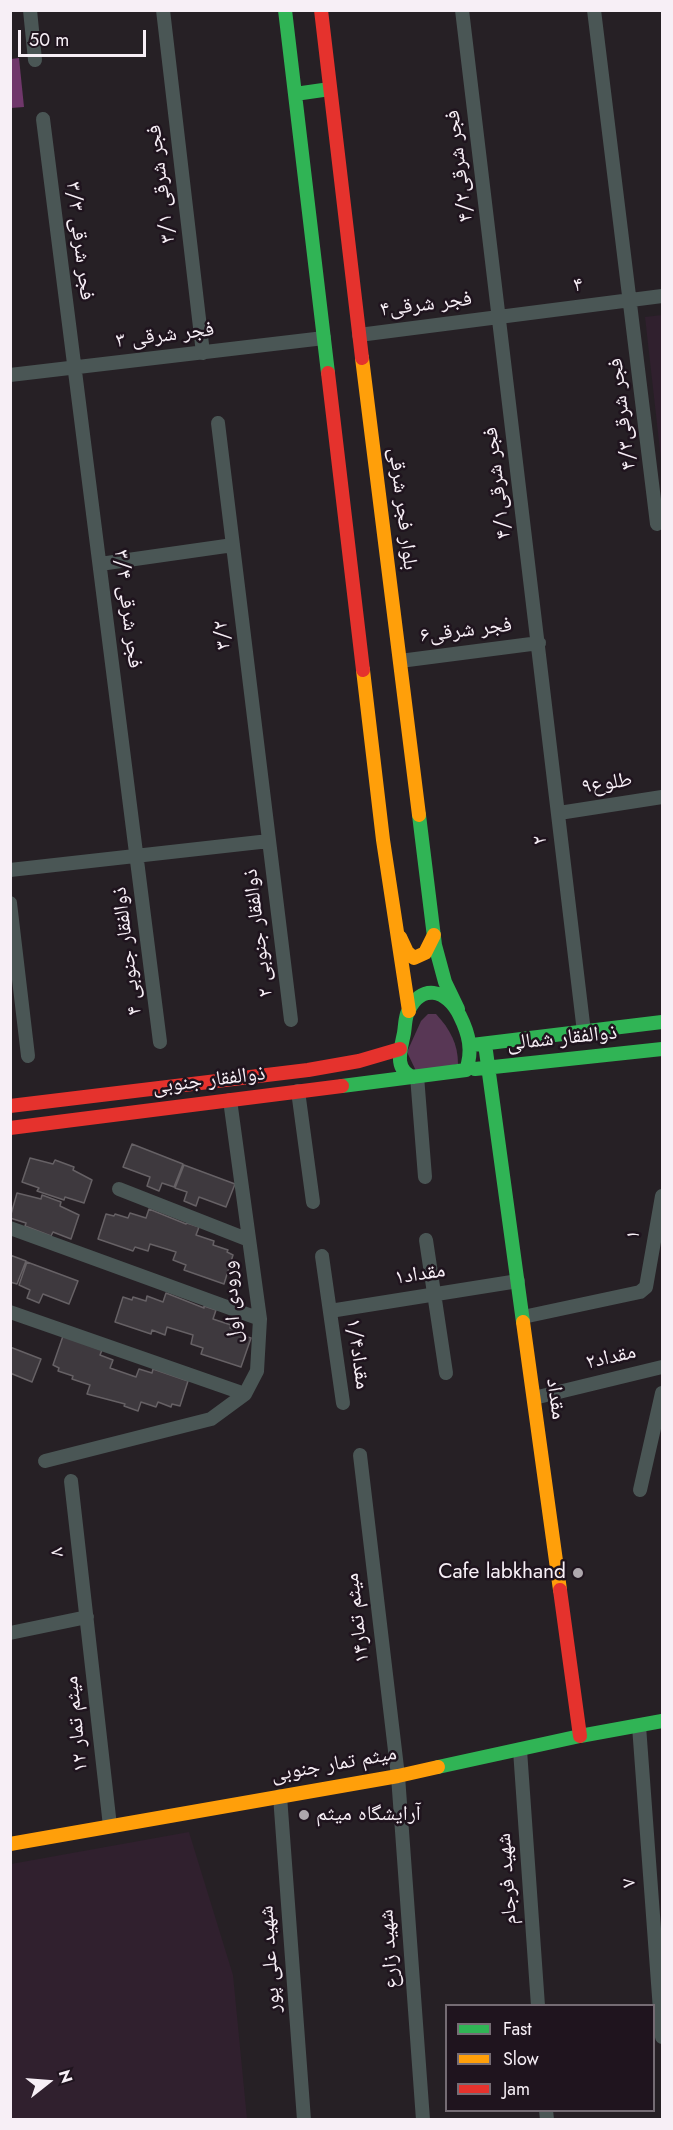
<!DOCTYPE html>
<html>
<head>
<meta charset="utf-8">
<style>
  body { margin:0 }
  #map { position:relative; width:673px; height:2130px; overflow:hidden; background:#262025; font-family:Jost,sans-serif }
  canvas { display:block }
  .frame { position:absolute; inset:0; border:12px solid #f7eff6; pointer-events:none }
  .legend { position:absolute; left:445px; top:2004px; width:210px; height:108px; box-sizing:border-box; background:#1f141e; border:2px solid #756c74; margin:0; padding:8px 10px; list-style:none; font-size:18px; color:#f7eff6 }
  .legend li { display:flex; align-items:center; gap:12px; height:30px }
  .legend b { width:30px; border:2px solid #756c74 }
  .north { position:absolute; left:18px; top:2052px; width:60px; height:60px; -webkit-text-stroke:4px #1f141e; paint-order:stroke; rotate:73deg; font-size:16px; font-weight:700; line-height:24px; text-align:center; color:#f7eff6 }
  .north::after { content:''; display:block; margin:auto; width:21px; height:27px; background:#f7eff6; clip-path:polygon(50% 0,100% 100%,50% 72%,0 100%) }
  .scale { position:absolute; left:18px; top:30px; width:128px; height:27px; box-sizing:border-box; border:3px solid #f7eff6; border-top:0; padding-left:8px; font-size:18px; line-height:21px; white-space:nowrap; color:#f7eff6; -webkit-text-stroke:4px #1f141e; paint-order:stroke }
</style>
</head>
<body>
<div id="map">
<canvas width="673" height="2130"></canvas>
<div class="frame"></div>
<ul class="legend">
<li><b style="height:8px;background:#30b455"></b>Fast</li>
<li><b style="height:8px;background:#ff9f0a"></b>Slow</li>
<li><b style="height:8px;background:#e5322d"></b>Jam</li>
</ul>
<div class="north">N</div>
<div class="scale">50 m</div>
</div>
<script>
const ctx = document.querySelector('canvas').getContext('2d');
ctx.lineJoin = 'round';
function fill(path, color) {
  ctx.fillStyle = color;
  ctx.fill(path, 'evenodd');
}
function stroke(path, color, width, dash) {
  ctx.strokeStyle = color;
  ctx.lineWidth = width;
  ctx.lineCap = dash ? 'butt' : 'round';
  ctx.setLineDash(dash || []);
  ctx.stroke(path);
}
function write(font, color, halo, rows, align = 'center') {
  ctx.font = font + ' Jost,"Noto Naskh Arabic",sans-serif';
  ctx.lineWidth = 5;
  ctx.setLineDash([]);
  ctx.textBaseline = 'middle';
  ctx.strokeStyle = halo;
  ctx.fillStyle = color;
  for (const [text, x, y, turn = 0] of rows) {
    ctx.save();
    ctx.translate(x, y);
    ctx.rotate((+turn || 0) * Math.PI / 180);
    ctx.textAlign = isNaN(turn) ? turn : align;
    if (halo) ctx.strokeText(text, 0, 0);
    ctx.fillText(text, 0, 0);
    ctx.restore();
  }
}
fill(new Path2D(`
  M 662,315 L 662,468 L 645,317 Z
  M 189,1832 L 233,1975 L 247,2119 L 11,2119 L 11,1864 Z`), '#30202e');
fill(new Path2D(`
  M 428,1014 L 436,1014 C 450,1029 458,1044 458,1064 L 417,1073 L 407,1052 L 421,1021 Z`), '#583755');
fill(new Path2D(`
  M 19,58 L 24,107 L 11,108 L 11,59 Z`), '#70376b');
const building = new Path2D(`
  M 132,1144 L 183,1164 L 174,1187 L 162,1183 L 159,1191 L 147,1186 L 150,1177 L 123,1167 Z
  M 30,1158 L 53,1164 L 55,1160 L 74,1167 L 73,1170 L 92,1180 L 84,1203 L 65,1197 L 64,1200 L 37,1191 L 39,1188 L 22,1182 Z
  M 184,1165 L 235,1184 L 226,1207 L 199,1197 L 196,1206 L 184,1201 L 187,1192 L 175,1188 Z
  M 17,1193 L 41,1199 L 42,1195 L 61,1202 L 60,1206 L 79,1215 L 71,1239 L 53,1232 L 51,1236 L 25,1226 L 26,1223 L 10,1218 Z
  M 149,1209 L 186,1224 L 187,1223 L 199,1227 L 196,1235 L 214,1241 L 213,1245 L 228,1250 L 227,1252 L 233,1255 L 224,1284 L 184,1270 L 186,1265 L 173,1260 L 176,1252 L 150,1244 L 148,1251 L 135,1247 L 133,1251 L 98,1239 L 106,1214 L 114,1216 L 115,1214 L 128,1218 L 130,1213 L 146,1218 Z
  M 10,1255 L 26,1261 L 17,1284 L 10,1282 Z
  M 27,1262 L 78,1281 L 69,1304 L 43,1294 L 39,1303 L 27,1298 L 30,1290 L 19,1285 Z
  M 166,1293 L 204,1308 L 204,1306 L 216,1310 L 213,1319 L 231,1325 L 230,1328 L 245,1333 L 244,1336 L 251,1338 L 241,1367 L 201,1354 L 203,1348 L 191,1344 L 193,1335 L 167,1327 L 165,1335 L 152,1330 L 151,1334 L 115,1322 L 123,1297 L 132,1300 L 133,1297 L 146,1301 L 147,1296 L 163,1302 Z
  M 63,1336 L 102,1350 L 100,1355 L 113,1360 L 110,1368 L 136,1377 L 139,1369 L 152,1373 L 153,1369 L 188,1381 L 180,1406 L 172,1404 L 171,1407 L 158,1402 L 156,1407 L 141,1402 L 138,1411 L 124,1406 L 125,1404 L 87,1394 L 90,1385 L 72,1379 L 73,1376 L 58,1371 L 59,1368 L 53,1365 Z
  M 10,1347 L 41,1359 L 32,1382 L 10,1373 Z`);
fill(building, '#3e393e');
stroke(building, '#666165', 1.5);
stroke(new Path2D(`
  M 30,10 L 35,60
  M 163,10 L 203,353
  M 462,10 L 584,1032
  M 594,10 L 657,524
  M 43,119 L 160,1042
  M 359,335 L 662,296
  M 10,375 L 324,338
  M 218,423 L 291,1020
  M 100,564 L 233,545
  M 400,661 L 539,643
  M 559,813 L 662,797
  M 10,870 L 269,841
  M 10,903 L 28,1056
  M 417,1076 L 425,1177
  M 298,1091 L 313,1202
  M 119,1189 L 249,1240
  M 10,1228 L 260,1319
  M 426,1240 L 446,1373
  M 322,1256 L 343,1403
  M 330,1311 L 518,1281
  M 10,1312 L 245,1394
  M 523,1317 L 640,1292 L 646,1287 L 662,1196
  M 534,1398 L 662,1367
  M 360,1455 L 398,1776 L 423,2120
  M 45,1461 L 211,1419 L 245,1394 L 257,1371 L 260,1319 L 230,1100
  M 71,1481 L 110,1826
  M 640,1490 L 662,1393
  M 10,1633 L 87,1617
  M 639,1726 L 662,2037
  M 520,1750 L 538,2006
  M 280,1796 L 304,2120
  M 546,2110 L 547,2120`), '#4a5655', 14);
stroke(new Path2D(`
  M 285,10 L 328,373
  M 295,94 L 330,89
  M 419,815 L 435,945 L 445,982 L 458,1009
  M 485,1044 L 523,1322
  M 472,1045 L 662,1022
  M 475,1069 L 662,1049
  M 342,1086 L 466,1070 C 473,1051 469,1034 460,1016 C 447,989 420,982 407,1014 C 405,1020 405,1027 404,1033 C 401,1049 393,1069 413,1077
  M 438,1767 L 580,1736 L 662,1721`), '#30b455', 14);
stroke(new Path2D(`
  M 362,358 L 419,815
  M 363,670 L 383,840 L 409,1011
  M 400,937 L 407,952 L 414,958 L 425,953 L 434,935
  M 523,1322 L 560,1590
  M 10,1844 L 398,1776 L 438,1767`), '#ff9f0a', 14);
stroke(new Path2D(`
  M 321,10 L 362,358
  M 328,373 L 363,670
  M 10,1106 L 308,1070 L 359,1061 L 400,1049
  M 10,1128 L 342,1086
  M 560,1590 L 580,1736`), '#e5322d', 14);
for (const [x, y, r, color] of [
  [578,1573,6,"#aea7ad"],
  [304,1815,6,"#aea7ad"]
]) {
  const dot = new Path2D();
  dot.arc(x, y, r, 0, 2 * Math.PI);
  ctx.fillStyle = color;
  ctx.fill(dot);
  stroke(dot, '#1f141e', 2);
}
write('21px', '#f7eff6', '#1f141e', [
  ["فجر شرقی۴/۲",460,166,-97],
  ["۳/۱ فجر شرقی",162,184,-97],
  ["۳/۳ فجر شرقی",79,241,83],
  ["۴",578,286,-7],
  ["فجر شرقی۴",426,305,-7],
  ["۳ فجر شرقی",165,336,-7],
  ["فجر شرقی۴/۳",623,414,-97],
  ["فجر شرقی۴/۱",498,483,-97],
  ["بلوار فجر شرقی",402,509,83],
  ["۳/۴ فجر شرقی",127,609,83],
  ["فجر شرقی۶",466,631,-7],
  ["۳/۲",223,635,-97],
  ["طلوع۹",607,784,-9],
  ["۲",541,840,-97],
  ["۲ ذوالفقار جنوبی",259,933,-97],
  ["۴ ذوالفقار جنوبی",128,951,-97],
  ["ذوالفقار شمالی",562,1039,-6],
  ["ذوالفقار جنوبی",209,1081,-7],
  ["۱",634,1235,-79],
  ["مقداد۱",420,1275,-9],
  ["ورودی اول",233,1302,-94],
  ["مقداد۱/۴",357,1354,82],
  ["مقداد۲",611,1358,-13],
  ["مقداد",555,1399,82],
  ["۸",58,1552,-97],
  ["میثم تمار۱۴",358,1618,-97],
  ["میثم تمار ۱۲",77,1724,-96],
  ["میثم تمار جنوبی",334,1765,-10],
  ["شهید فرجام",508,1879,-94],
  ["۷",630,1883,-94],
  ["شهید زارع",390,1949,-94],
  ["شهید علی پور",271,1959,-94]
]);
write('21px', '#f7eff6', '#1f141e', [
  ["Cafe labkhand",566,1573],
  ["آرایشگاه میثم",316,1815,"left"]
], 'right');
</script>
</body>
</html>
